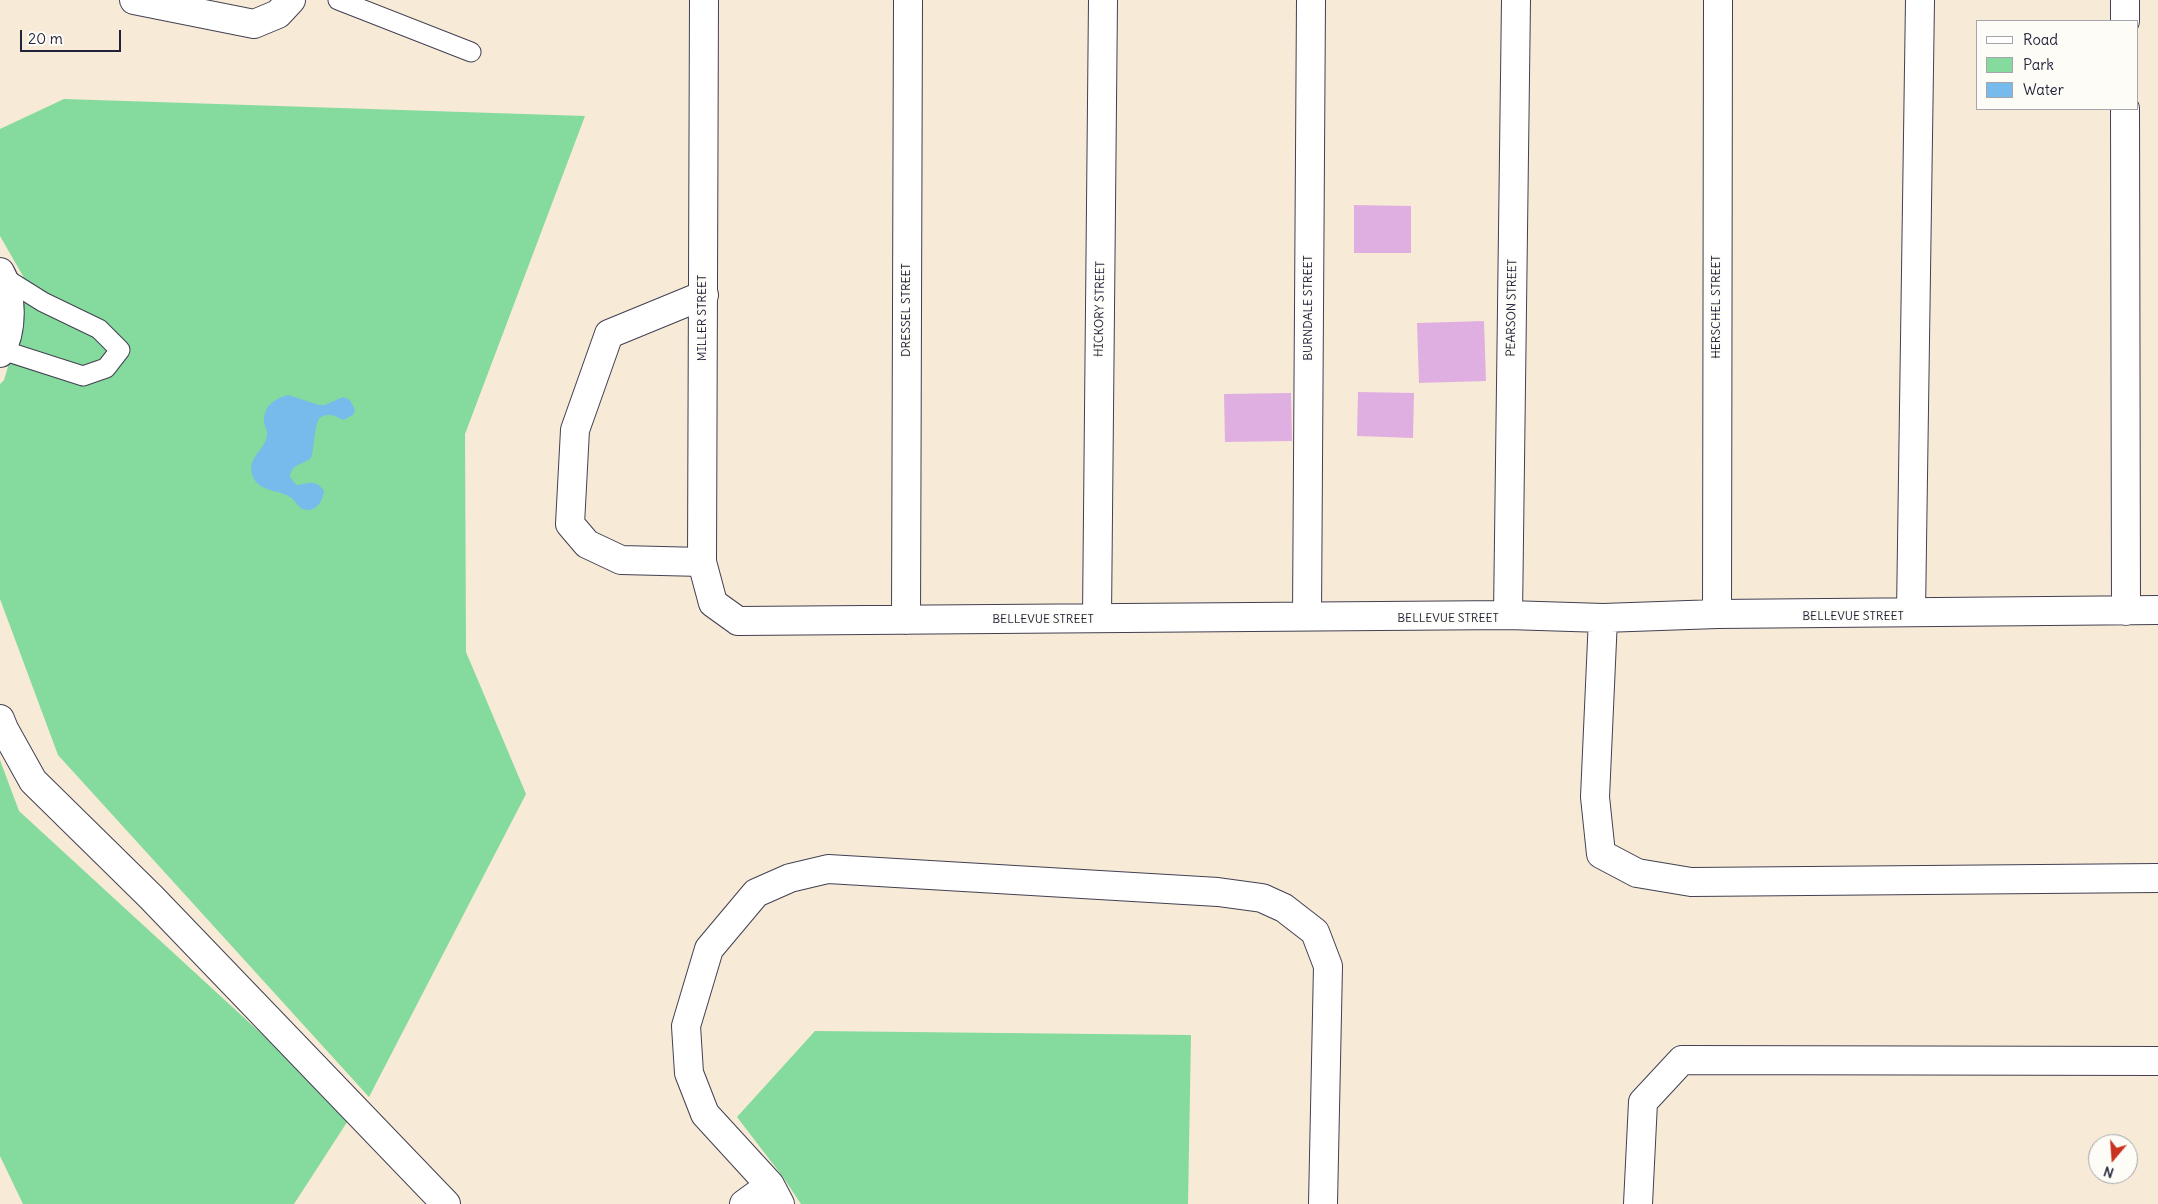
<!DOCTYPE html>
<html>
<head>
<meta charset="utf-8">
<style>
  body { margin:0 }
  #map { position:relative; width:2158px; height:1204px; overflow:hidden; background:#f7ead6; font-family:Delius,sans-serif }
  canvas { display:block }
  .legend { position:absolute; left:1976px; top:20px; width:162px; height:90px; box-sizing:border-box; background:#fdfcf7; border:1px solid #a5a5ac; margin:0; padding:6px 9px; list-style:none; font-size:15px; color:#22223b }
  .legend li { display:flex; align-items:center; gap:10px; height:25px }
  .legend b { width:25px; border:1px solid #a5a5ac }
  .north { position:absolute; left:2088px; top:1134px; width:50px; height:50px; box-sizing:border-box; background:#fdfcf7; border:1px solid #a5a5ac; border-radius:50%; rotate:198deg; font-size:14px; font-weight:700; line-height:20px; text-align:center; color:#22223b }
  .north::after { content:''; display:block; margin:auto; width:18px; height:22px; background:#c8321e; clip-path:polygon(50% 0,100% 100%,50% 72%,0 100%) }
  .scale { position:absolute; left:20px; top:30px; width:101px; height:22px; box-sizing:border-box; border:2px solid #22223b; border-top:0; padding-left:6px; font-size:15px; line-height:18px; white-space:nowrap; color:#22223b; -webkit-text-stroke:4px #fdfcf7; paint-order:stroke }
</style>
</head>
<body>
<div id="map">
<canvas width="2158" height="1204"></canvas>
<ul class="legend">
<li><b style="height:6px;background:#fff"></b>Road</li>
<li><b style="height:14px;background:#85da9d"></b>Park</li>
<li><b style="height:14px;background:#76bbec"></b>Water</li>
</ul>
<div class="north">N</div>
<div class="scale">20 m</div>
</div>
<script>
const ctx = document.querySelector('canvas').getContext('2d');
ctx.lineJoin = 'round';
function fill(path, color) {
  ctx.fillStyle = color;
  ctx.fill(path, 'evenodd');
}
function stroke(path, color, width, dash) {
  ctx.strokeStyle = color;
  ctx.lineWidth = width;
  ctx.lineCap = dash ? 'butt' : 'round';
  ctx.setLineDash(dash || []);
  ctx.stroke(path);
}
function write(font, color, halo, rows, align = 'center') {
  ctx.font = font + ' Delius,sans-serif';
  ctx.lineWidth = 4;
  ctx.setLineDash([]);
  ctx.textBaseline = 'middle';
  ctx.strokeStyle = halo;
  ctx.fillStyle = color;
  for (const [text, x, y, turn = 0] of rows) {
    ctx.save();
    ctx.translate(x, y);
    ctx.rotate((+turn || 0) * Math.PI / 180);
    ctx.textAlign = isNaN(turn) ? turn : align;
    if (halo) ctx.strokeText(text, 0, 0);
    ctx.fillText(text, 0, 0);
    ctx.restore();
  }
}
fill(new Path2D(`
  M 64,99 L 585,116 L 465,434 L 466,652 L 526,794 L 369,1097 L 58,755 L 0,599 L 0,384 L 4,380 L 18,333 L 23,276 L 0,236 L 0,129 Z
  M 0,760 L 19,811 L 351,1116 L 294,1204 L 23,1204 L 0,1156 Z
  M 815,1031 L 1191,1035 L 1188,1204 L 801,1204 L 783,1177 L 737,1117 Z`), '#85da9d');
fill(new Path2D(`
  M 288,395 L 319,405 L 325,405 L 343,397 L 350,400 L 355,410 L 353,415 L 343,420 C 333,415 330,412 319,418 C 313,432 315,445 311,458 C 302,465 291,464 290,477 L 296,485 C 309,484 315,478 324,491 C 323,502 314,515 301,508 C 297,505 295,500 290,497 C 277,489 257,492 252,474 C 247,456 268,449 267,432 C 266,428 264,424 264,421 C 264,405 275,399 288,395 Z`), '#76bbec');
fill(new Path2D(`
  M 1354,205 L 1411,206 L 1411,253 L 1354,253 Z
  M 1484,321 L 1486,381 L 1419,383 L 1417,323 Z
  M 1358,392 L 1414,393 L 1413,438 L 1357,436 Z
  M 1291,393 L 1292,441 L 1225,442 L 1224,394 Z`), '#e0afe1');
const service = new Path2D(`
  M 338,0 L 471,52
  M 2,350 L 83,376 L 106,368 L 120,350 L 99,329 L 43,302 L 3,277`);
const minor = new Path2D(`
  M 134,0 L 254,24 L 278,14 L 291,0
  M 704,0 L 702,562 L 713,603 L 738,621
  M 2125,0 L 2125,21
  M 2125,109 L 2126,611
  M 0,272 C 13,294 13,331 0,353
  M 702,562 L 621,560 L 587,544 L 570,524 L 575,430 L 609,334 L 704,295
  M 1911,612 L 1920,0
  M 1717,614 L 1718,0
  M 1508,615 L 1516,0
  M 1307,616 L 1311,0
  M 1097,617 L 1103,0
  M 1603,618 L 1595,797 L 1601,854 L 1637,873 L 1691,882 L 2158,878
  M 906,620 L 908,0
  M 738,621 L 1508,615 L 1603,618 L 1717,614 L 2158,610
  M 0,719 L 4,729 L 33,781 L 151,897 L 446,1204
  M 744,1204 L 770,1185
  M 780,1204 L 770,1185 L 705,1114 L 689,1073 L 686,1026 L 709,949 L 756,893 L 790,878 L 828,869 L 1218,892 L 1262,898 L 1284,908 L 1315,932 L 1328,966 L 1323,1204
  M 1638,1204 L 1643,1102 L 1682,1060 L 2158,1061`);
stroke(service, '#424052', 21);
stroke(minor, '#424052', 30);
stroke(service, '#fff', 19);
stroke(minor, '#fff', 28);
write('12px', '#22223b', '#fdfcf7', [
  ["HERSCHEL STREET",1717,307,-90],
  ["BURNDALE STREET",1309,308,-90],
  ["PEARSON STREET",1512,308,-89],
  ["HICKORY STREET",1100,309,-89],
  ["DRESSEL STREET",907,310,-90],
  ["MILLER STREET",703,318,-90],
  ["BELLEVUE STREET",1853,617],
  ["BELLEVUE STREET",1448,619],
  ["BELLEVUE STREET",1043,620]
]);
</script>
</body>
</html>
